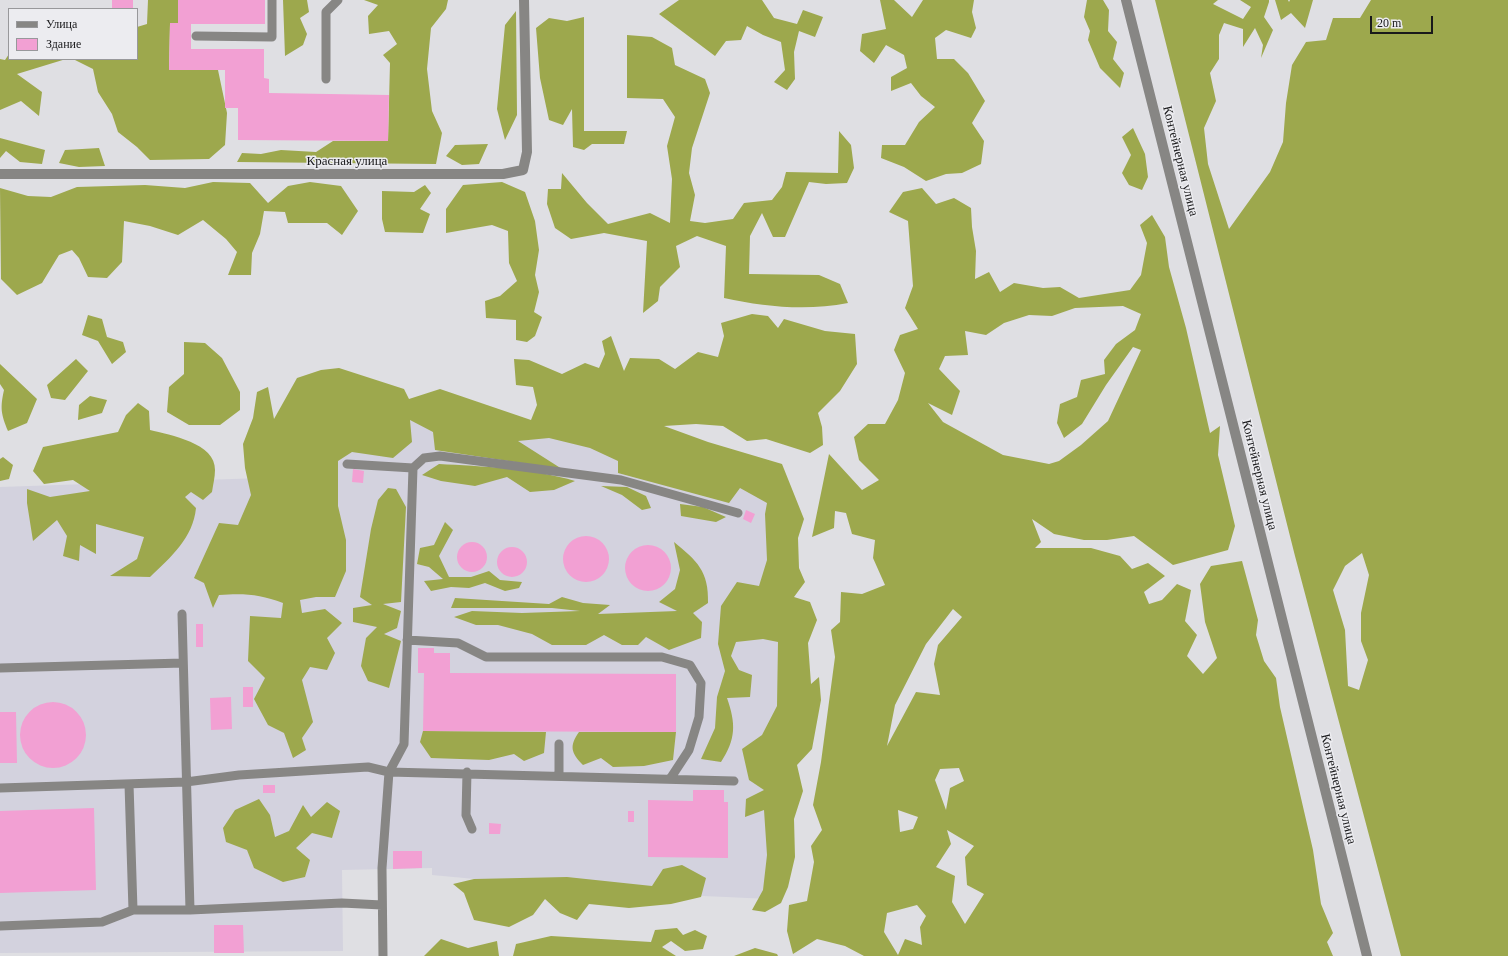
<!DOCTYPE html>
<html>
<head>
<meta charset="utf-8">
<style>
  body { margin:0 }
  #map { position:relative; width:1508px; height:956px; overflow:hidden; background:#dfdfe3; font-family:"Times New Roman",serif }
  canvas { display:block }
  .legend { position:absolute; left:8px; top:8px; width:130px; height:52px; box-sizing:border-box; background:#ececf0; border:1px solid #98989b; margin:0; padding:5px 7px; list-style:none; font-size:12px; color:#19191b }
  .legend li { display:flex; align-items:center; gap:8px; height:20px }
  .legend b { width:20px; border:1px solid #98989b }
  .scale { position:absolute; left:1370px; top:16px; width:63px; height:18px; box-sizing:border-box; border:2px solid #19191b; border-top:0; padding-left:5px; font-size:12px; line-height:14px; white-space:nowrap; color:#19191b; -webkit-text-stroke:3px #ececf0; paint-order:stroke }
</style>
</head>
<body>
<div id="map">
<canvas width="1508" height="956"></canvas>
<ul class="legend">
<li><b style="height:5px;background:#878684"></b>Улица</li>
<li><b style="height:11px;background:#f2a0d3"></b>Здание</li>
</ul>
<div class="scale">20 m</div>
</div>
<script>
const ctx = document.querySelector('canvas').getContext('2d');
ctx.lineJoin = 'round';
function fill(path, color) {
  ctx.fillStyle = color;
  ctx.fill(path, 'evenodd');
}
function stroke(path, color, width, dash) {
  ctx.strokeStyle = color;
  ctx.lineWidth = width;
  ctx.lineCap = dash ? 'butt' : 'round';
  ctx.setLineDash(dash || []);
  ctx.stroke(path);
}
function write(font, color, halo, rows, align = 'center') {
  ctx.font = font + ' "Times New Roman",serif';
  ctx.lineWidth = 3;
  ctx.setLineDash([]);
  ctx.textBaseline = 'middle';
  ctx.strokeStyle = halo;
  ctx.fillStyle = color;
  for (const [text, x, y, turn = 0] of rows) {
    ctx.save();
    ctx.translate(x, y);
    ctx.rotate((+turn || 0) * Math.PI / 180);
    ctx.textAlign = isNaN(turn) ? turn : align;
    if (halo) ctx.strokeText(text, 0, 0);
    ctx.fillText(text, 0, 0);
    ctx.restore();
  }
}
fill(new Path2D(`
  M 384,395 L 782,464 L 777,779 L 770,899 L 615,892 L 432,875 L 432,868 L 342,870 L 343,951 L 0,953 L 0,487 L 291,477 Z`), '#d3d2de');
fill(new Path2D(`
  M 148,0 L 178,0 L 178,23 L 170,24 L 169,69 L 218,70 L 227,113 L 225,145 L 209,159 L 150,160 L 137,147 L 118,132 L 112,114 L 98,92 L 93,69 L 73,59 L 137,59 L 137,27 L 147,24 Z
  M 283,0 L 307,0 L 309,12 L 300,18 L 307,34 L 303,45 L 285,56 Z
  M 364,0 L 448,0 L 446,9 L 431,28 L 427,69 L 432,111 L 442,133 L 436,164 L 237,162 L 242,153 L 261,154 L 281,150 L 316,152 L 333,141 L 388,141 L 390,63 L 383,55 L 397,44 L 389,31 L 369,34 L 368,16 L 378,5 Z
  M 679,0 L 762,0 L 774,18 L 797,24 L 803,10 L 823,17 L 815,37 L 799,31 L 794,52 L 795,79 L 787,90 L 774,82 L 785,70 L 781,42 L 763,35 L 747,26 L 741,40 L 726,41 L 715,56 L 659,14 Z
  M 880,0 L 894,0 L 912,17 L 923,0 L 974,0 L 972,12 L 976,28 L 971,38 L 946,30 L 935,38 L 937,59 L 954,59 L 968,73 L 985,101 L 972,123 L 984,141 L 981,164 L 962,173 L 946,174 L 926,181 L 904,167 L 881,158 L 882,145 L 905,145 L 919,122 L 935,107 L 921,96 L 911,83 L 891,91 L 891,77 L 907,68 L 904,55 L 886,45 L 874,63 L 860,51 L 862,34 L 886,29 Z
  M 1087,0 L 1103,0 L 1109,10 L 1108,31 L 1117,42 L 1113,59 L 1124,73 L 1120,88 L 1100,68 L 1088,40 L 1090,31 L 1084,17 Z
  M 1155,0 L 1218,0 L 1213,4 L 1243,19 L 1251,7 L 1240,0 L 1269,0 L 1269,2 L 1264,17 L 1273,30 L 1261,58 L 1263,45 L 1255,28 L 1243,47 L 1243,29 L 1224,23 L 1219,35 L 1219,59 L 1210,73 L 1216,101 L 1204,128 L 1208,164 L 1229,229 L 1270,172 L 1283,142 L 1286,103 L 1292,65 L 1306,42 L 1326,40 L 1333,18 L 1360,18 L 1371,0 L 1508,0 L 1508,956 L 1401,956 L 1295,556 ZM 1362,553 L 1369,575 L 1361,613 L 1361,641 L 1368,660 L 1359,690 L 1348,686 L 1345,630 L 1333,590 L 1345,566 Z
  M 1275,0 L 1288,0 L 1289,2 L 1290,0 L 1313,0 L 1305,28 L 1291,13 L 1281,20 Z
  M 516,11 L 517,115 L 505,140 L 497,109 L 505,25 Z
  M 584,17 L 584,131 L 627,131 L 624,144 L 592,144 L 584,150 L 573,147 L 572,109 L 563,125 L 549,120 L 540,78 L 536,28 L 549,18 L 567,21 Z
  M 627,35 L 652,37 L 672,48 L 675,65 L 705,79 L 710,93 L 692,148 L 689,173 L 695,195 L 690,221 L 705,223 L 733,219 L 744,203 L 772,200 L 782,187 L 786,172 L 838,173 L 839,131 L 851,145 L 854,168 L 847,183 L 826,184 L 809,182 L 785,237 L 773,237 L 762,213 L 750,236 L 749,274 L 819,275 L 840,284 L 848,303 C 807,311 765,307 724,298 L 726,246 L 697,236 L 676,246 L 680,267 L 660,287 L 658,301 L 643,313 L 647,241 L 604,233 L 571,239 L 555,228 L 547,204 L 548,189 L 561,189 L 562,173 L 587,203 L 608,224 L 650,213 L 670,223 L 672,179 L 667,146 L 675,117 L 663,99 L 627,98 Z
  M 9,54 L 9,59 L 66,59 L 17,74 L 42,92 L 39,116 L 21,101 L 0,110 L 0,59 L 5,60 Z
  M 1133,128 L 1145,154 L 1148,177 L 1142,190 L 1129,185 L 1122,173 L 1131,155 L 1122,137 Z
  M 0,138 L 45,150 L 42,164 L 20,162 L 6,151 L 0,158 Z
  M 488,144 L 479,164 L 462,165 L 446,156 L 455,145 Z
  M 99,148 L 105,166 L 79,167 L 59,163 L 65,150 Z
  M 213,182 L 250,183 L 268,203 L 288,186 L 310,182 L 341,186 L 358,211 L 342,235 L 327,223 L 288,223 L 285,212 L 264,211 L 260,234 L 252,253 L 251,275 L 228,275 L 237,252 L 226,239 L 203,220 L 178,235 L 150,226 L 124,221 L 122,262 L 107,278 L 88,277 L 79,258 L 72,250 L 59,255 L 42,283 L 17,295 L 1,279 L 0,188 L 28,196 L 51,197 L 77,187 L 145,185 L 185,188 Z
  M 502,182 L 525,192 L 535,221 L 539,250 L 535,275 L 539,292 L 534,312 L 542,317 L 535,336 L 527,342 L 516,340 L 516,320 L 486,318 L 485,301 L 500,296 L 517,281 L 509,263 L 508,231 L 492,225 L 446,233 L 446,209 L 463,185 Z
  M 425,185 L 431,193 L 420,209 L 430,214 L 423,233 L 385,232 L 382,219 L 382,191 L 414,192 Z
  M 922,188 L 936,204 L 954,198 L 971,208 L 972,227 L 976,251 L 975,279 L 989,272 L 1000,292 L 1014,283 L 1043,288 L 1060,287 L 1079,298 L 1130,290 L 1141,275 L 1147,243 L 1140,225 L 1152,215 L 1165,237 L 1169,267 L 1186,328 L 1210,433 L 1220,426 L 1218,455 L 1235,526 L 1228,550 L 1173,565 L 1134,536 L 1107,540 L 1084,540 L 1054,534 L 1032,519 L 1041,542 L 1035,548 L 1091,548 L 1120,556 L 1132,569 L 1148,563 L 1165,576 L 1144,592 L 1149,604 L 1162,600 L 1177,584 L 1191,590 L 1185,621 L 1197,635 L 1187,656 L 1203,674 L 1217,658 L 1205,622 L 1200,584 L 1211,566 L 1242,561 L 1258,620 L 1256,635 L 1264,661 L 1276,678 L 1280,707 L 1313,850 L 1321,904 L 1333,933 L 1327,942 L 1333,956 L 864,956 L 845,946 L 817,939 L 793,954 L 787,931 L 789,905 L 807,901 L 814,862 L 811,846 L 822,830 L 813,805 L 821,762 L 835,657 L 831,630 L 840,622 L 841,592 L 862,594 L 885,585 L 873,558 L 875,540 L 852,534 L 846,513 L 835,511 L 834,528 L 812,537 L 829,454 L 862,490 L 879,480 L 859,460 L 854,437 L 868,424 L 885,424 L 898,400 L 905,373 L 894,350 L 900,335 L 918,329 L 905,308 L 913,286 L 908,221 L 889,212 L 903,192 ZM 1123,306 L 1141,314 L 1135,330 L 1116,344 L 1104,360 L 1105,374 L 1081,380 L 1077,397 L 1060,404 L 1057,423 L 1064,438 L 1082,424 L 1106,385 L 1133,347 L 1141,350 L 1108,421 L 1081,445 L 1059,461 L 1049,464 L 1003,455 L 943,422 L 928,403 L 952,415 L 960,391 L 939,369 L 945,356 L 968,355 L 965,331 L 986,335 L 1004,323 L 1029,315 L 1052,316 L 1075,308 ZM 953,609 L 962,617 L 938,645 L 934,664 L 940,695 L 916,692 L 887,746 L 895,705 L 926,644 ZM 959,768 L 964,781 L 950,788 L 946,810 L 935,780 L 940,769 ZM 898,810 L 918,817 L 913,829 L 900,832 ZM 947,830 L 974,846 L 965,857 L 967,885 L 984,894 L 965,924 L 952,902 L 955,876 L 936,867 L 951,844 ZM 917,905 L 926,916 L 920,927 L 922,945 L 905,939 L 898,955 L 884,932 L 887,913 Z
  M 752,314 L 768,316 L 778,328 L 784,319 L 825,331 L 855,334 L 857,364 L 840,391 L 818,413 L 822,427 L 823,445 L 810,453 L 766,439 L 747,441 L 723,426 L 696,424 L 664,426 L 708,442 L 782,464 L 804,519 L 798,538 L 799,568 L 805,582 L 794,597 L 810,602 L 817,620 L 808,643 L 811,684 L 819,677 L 821,700 L 812,749 L 797,765 L 803,791 L 794,819 L 795,857 L 788,887 L 781,903 L 765,912 L 752,910 L 763,890 L 767,855 L 764,810 L 745,817 L 746,799 L 764,790 L 749,780 L 742,749 L 762,735 L 777,706 L 778,642 L 763,639 L 736,642 L 731,656 L 739,670 L 752,675 L 750,697 L 727,698 C 736,724 736,739 721,762 L 701,759 L 715,728 L 717,697 L 725,671 L 718,644 L 721,606 L 737,582 L 759,586 L 767,560 L 765,514 L 767,503 L 740,488 L 729,503 L 618,473 L 618,461 L 590,448 L 549,438 L 518,441 L 562,469 L 435,450 L 433,432 L 410,420 L 412,442 L 393,458 L 352,452 L 338,461 L 338,506 L 346,540 L 346,571 L 335,597 L 316,597 L 300,600 L 302,613 L 325,609 L 342,623 L 327,638 L 335,653 L 327,670 L 310,667 L 302,680 L 313,722 L 302,738 L 306,750 L 293,758 L 284,733 L 268,725 L 254,699 L 265,678 L 248,661 L 250,616 L 281,618 L 283,603 C 260,594 243,593 219,595 L 213,608 L 204,583 L 194,578 L 219,523 L 238,525 L 251,495 L 245,468 L 243,444 L 253,418 L 257,392 L 268,387 L 274,419 L 297,378 L 321,370 L 339,368 L 404,389 L 409,399 L 440,389 L 531,420 L 537,405 L 533,387 L 516,385 L 514,359 L 529,360 L 562,374 L 585,363 L 599,368 L 605,354 L 602,341 L 611,336 L 624,371 L 630,358 L 659,359 L 675,369 L 698,352 L 718,357 L 724,336 L 721,323 Z
  M 88,315 L 102,319 L 107,337 L 123,342 L 126,352 L 112,364 L 98,341 L 82,335 Z
  M 184,342 L 205,343 L 222,358 L 240,392 L 240,410 L 220,425 L 189,425 L 167,412 L 169,387 L 184,374 Z
  M 76,359 L 88,371 L 65,400 L 51,398 L 47,385 Z
  M 0,364 L 37,399 L 27,423 L 8,431 C 1,414 0,408 4,390 L 0,384 Z
  M 90,396 L 107,400 L 102,413 L 78,420 L 79,405 Z
  M 138,403 L 149,411 L 150,430 C 170,435 216,443 215,470 C 215,477 213,485 212,492 L 203,500 L 191,492 L 185,497 L 196,508 C 193,538 171,557 150,577 L 110,576 L 137,559 L 144,537 L 96,524 L 96,554 L 80,545 L 79,561 L 63,556 L 67,536 L 57,520 L 33,541 L 27,503 L 27,489 L 50,497 L 90,491 L 73,480 L 44,484 L 33,471 L 43,447 L 118,432 L 126,415 Z
  M 3,457 L 13,465 L 9,479 L 0,481 L 0,459 Z
  M 439,464 C 480,466 536,469 575,481 L 554,490 L 530,492 L 507,477 L 475,486 L 441,481 L 422,475 Z
  M 601,486 L 627,487 L 646,496 L 651,508 L 642,510 L 622,495 Z
  M 388,488 L 396,489 L 406,507 L 401,602 L 383,604 L 401,611 L 397,628 L 384,634 L 401,641 L 389,688 L 368,681 L 361,666 L 366,638 L 377,627 L 353,622 L 353,608 L 372,605 L 360,597 L 371,529 L 378,500 Z
  M 680,504 L 703,507 L 726,517 L 716,522 L 681,516 Z
  M 445,522 L 453,530 L 439,556 L 449,577 L 471,577 L 489,571 L 500,580 L 522,582 L 519,588 L 505,591 L 485,583 L 469,588 L 451,587 L 431,591 L 424,581 L 443,579 L 429,567 L 417,564 L 420,548 L 434,545 Z
  M 674,542 C 697,561 709,571 708,603 L 693,613 L 702,622 L 701,638 L 669,650 L 646,637 L 638,645 L 622,645 L 604,635 L 586,645 L 552,645 L 532,634 L 498,625 L 476,625 L 454,617 L 472,611 L 522,613 L 580,611 L 552,608 L 451,608 L 455,598 L 549,604 L 562,597 L 583,603 L 610,605 L 598,614 L 677,611 L 659,602 L 675,589 L 680,570 Z
  M 423,731 L 546,732 L 544,753 L 524,761 L 514,754 L 489,760 L 431,758 L 420,742 Z
  M 579,732 L 676,732 L 673,760 L 644,766 L 613,767 L 601,758 L 583,765 C 571,753 569,746 579,732 Z
  M 259,799 L 270,815 L 275,837 L 289,831 L 303,805 L 311,817 L 327,802 L 340,811 L 332,838 L 312,833 L 296,848 L 310,860 L 305,877 L 283,882 L 254,868 L 247,850 L 226,842 L 223,828 L 235,810 Z
  M 682,865 L 706,878 L 701,897 L 671,904 L 629,908 L 589,904 L 577,920 L 560,913 L 545,899 L 533,915 L 509,927 L 474,920 L 464,893 L 453,884 L 474,879 L 567,877 L 652,886 L 663,869 Z
  M 677,928 L 683,935 L 695,930 L 707,936 L 703,949 L 685,951 L 671,941 L 662,947 L 676,956 L 513,956 L 516,944 L 551,936 L 651,942 L 655,930 Z
  M 441,939 L 468,948 L 497,941 L 499,956 L 424,956 Z
  M 755,948 L 777,954 L 778,956 L 734,956 Z`), '#9da84d');
fill(new Path2D(`
  M 112,0 L 133,0 L 133,8 L 112,8 Z
  M 178,0 L 265,0 L 265,24 L 191,24 L 191,49 L 264,49 L 264,78 L 269,79 L 269,93 L 389,95 L 388,141 L 238,140 L 238,108 L 225,108 L 225,70 L 169,70 L 170,23 L 178,23 Z
  M 353,469 L 364,471 L 363,483 L 352,482 Z
  M 746,510 L 755,514 L 751,523 L 743,519 Z
  M563 559a23 23 0 1 1 46 0a23 23 0 1 1-46 0Z
  M457 557a15 15 0 1 1 30 0a15 15 0 1 1-30 0Z
  M625 568a23 23 0 1 1 46 0a23 23 0 1 1-46 0Z
  M497 562a15 15 0 1 1 30 0a15 15 0 1 1-30 0Z
  M 196,624 L 203,624 L 203,647 L 196,647 Z
  M 418,648 L 434,648 L 434,653 L 450,653 L 450,673 L 676,674 L 676,732 L 423,731 L 424,673 L 418,673 Z
  M 243,687 L 253,687 L 253,707 L 243,707 Z
  M 231,697 L 232,729 L 211,730 L 210,698 Z
  M20 735a33 33 0 1 1 66 0a33 33 0 1 1-66 0Z
  M 0,712 L 16,712 L 17,763 L 0,763 Z
  M 263,785 L 275,785 L 275,793 L 263,793 Z
  M 693,790 L 724,790 L 724,802 L 728,802 L 728,858 L 648,857 L 648,800 L 693,801 Z
  M 94,808 L 96,890 L 0,893 L 0,811 Z
  M 628,811 L 634,811 L 634,822 L 628,822 Z
  M 489,823 L 501,824 L 500,834 L 489,834 Z
  M 393,851 L 422,851 L 422,868 L 393,869 Z
  M 214,925 L 243,925 L 244,953 L 214,953 Z`), '#f2a0d3');
stroke(new Path2D(`
  M 196,36 L 272,37 L 272,0
  M 326,79 L 326,12 L 338,0
  M 347,464 L 413,468
  M 182,614 L 190,910
  M 407,640 L 458,643 L 486,657 L 662,657 L 690,665 L 701,683 L 699,717 L 689,750 L 670,779
  M 0,668 L 183,663
  M 559,744 L 559,775
  M 467,772 L 466,815 L 472,829
  M 129,784 L 133,910
  M 0,788 L 186,782 L 239,775 L 368,767 L 389,772 L 734,781
  M 0,926 L 102,922 L 133,910 L 190,910 L 342,903 L 382,905
  M 383,956 L 382,868 L 389,772 L 404,744 L 413,468 L 424,458 L 440,456 L 621,480 L 738,513`), '#878684', 9);
stroke(new Path2D(`
  M 0,174 L 503,174 L 523,170 L 527,152 L 524,0`), '#878684', 10);
stroke(new Path2D(`
  M 1126,0 L 1367,956`), '#878684', 10);
write('13px', '#19191b', '#ececf0', [
  ["Контейнерная улица",1180,161,76],
  ["Красная улица",347,162],
  ["Контейнерная улица",1259,475,76],
  ["Контейнерная улица",1338,789,76]
]);
</script>
</body>
</html>
